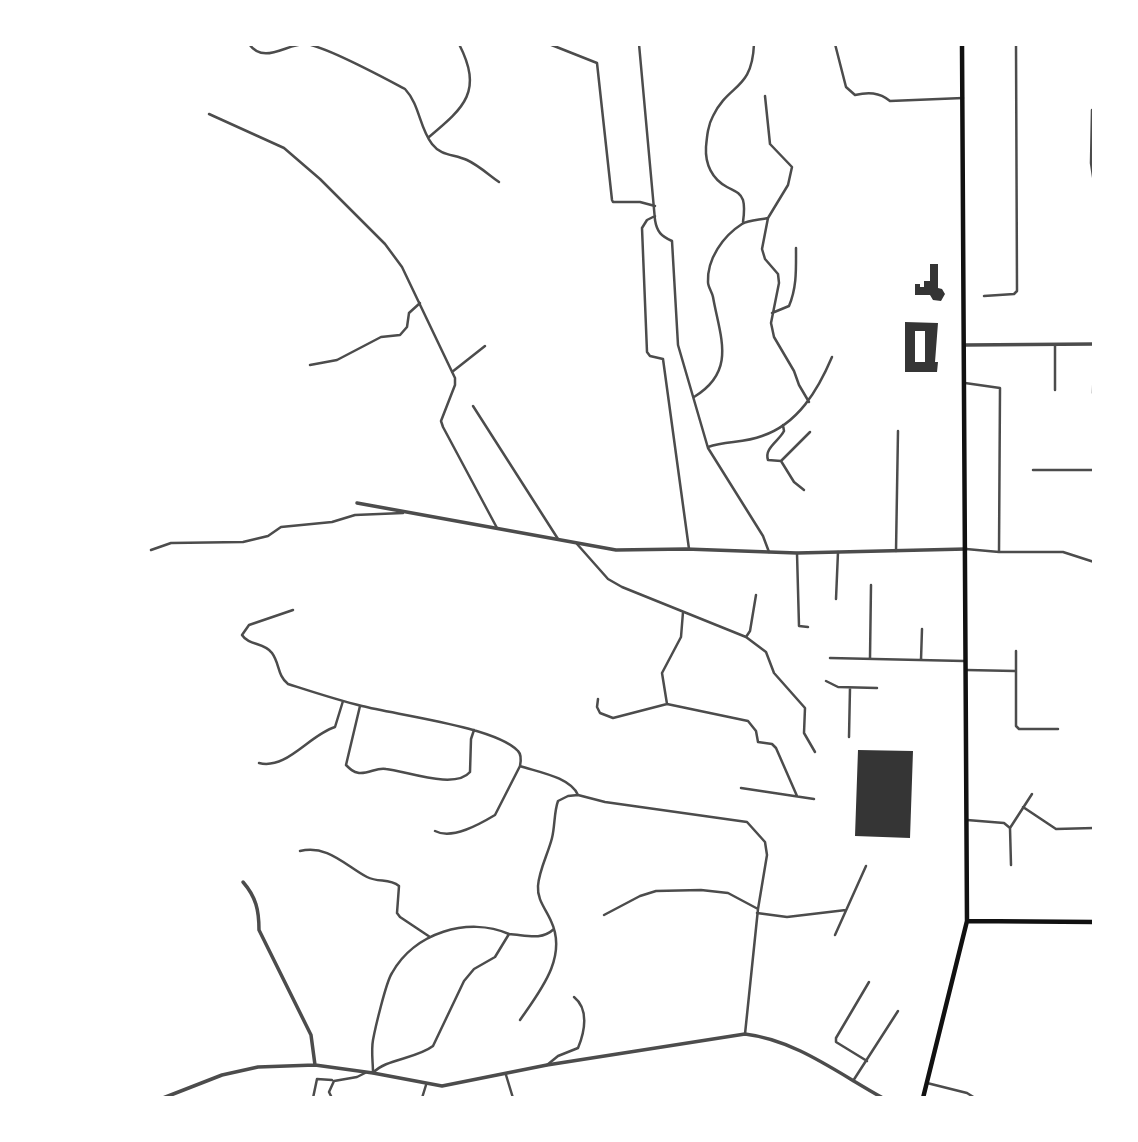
<!DOCTYPE html>
<html>
<head>
<meta charset="utf-8">
<style>
  body { margin:0 }
  #map { position:relative; width:1138px; height:1142px; overflow:hidden; background:#fff; font-family:Literata,serif }
  canvas { display:block }
  .frame { position:absolute; inset:0; border:46px solid #fff; pointer-events:none }
</style>
</head>
<body>
<div id="map">
<canvas width="1138" height="1142"></canvas>
<div class="frame"></div>
</div>
<script>
const ctx = document.querySelector('canvas').getContext('2d');
ctx.lineJoin = 'round';
function fill(path, color) {
  ctx.fillStyle = color;
  ctx.fill(path, 'evenodd');
}
function stroke(path, color, width, dash) {
  ctx.strokeStyle = color;
  ctx.lineWidth = width;
  ctx.lineCap = dash ? 'butt' : 'round';
  ctx.setLineDash(dash || []);
  ctx.stroke(path);
}
fill(new Path2D(`
  M 930,264 L 938,264 L 938,288 L 942,289 L 945,294 L 941,301 L 933,300 L 930,295 L 915,295 L 915,284 L 920,284 L 920,287 L 924,287 L 924,281 L 930,281 Z
  M 905,322 L 938,323 L 935,362 L 938,362 L 937,372 L 905,372 ZM 915,331 L 925,331 L 925,362 L 915,362 Z
  M 858,750 L 913,751 L 910,838 L 855,836 Z`), '#353535');
stroke(new Path2D(`
  M 249,44 C 264,65 286,44 305,44 C 324,45 386,79 405,89 C 420,105 419,127 432,144 C 441,156 454,154 467,160 C 478,165 489,175 499,182
  M 549,44 L 597,63 L 612,200 L 613,202 L 640,202 L 655,206
  M 639,44 L 655,220 C 657,232 661,236 672,241 L 678,345 L 708,448 L 763,536 L 769,552
  M 835,44 L 846,87 L 855,95 C 868,92 879,92 890,101 L 963,98
  M 1092,110 L 1091,163 L 1094,183
  M 209,114 L 284,148 L 320,179 L 385,244 L 402,267 L 455,378 L 455,385 L 441,421 L 443,427 L 497,528
  M 429,137 C 465,107 483,91 459,44
  M 655,216 L 647,220 L 642,228 L 647,352 L 650,356 L 663,359 L 689,549
  M 768,218 L 762,249 L 765,259 L 778,274 L 779,283 L 771,323 L 774,337 L 794,371 L 799,385 L 809,402
  M 743,222 C 744,215 745,207 743,200 C 740,192 734,191 727,187 C 712,179 705,164 706,147 C 707,136 708,125 713,116 C 729,83 752,91 754,44
  M 984,296 L 1014,294 L 1017,291 L 1016,44
  M 772,313 L 789,306 C 797,287 796,269 796,248
  M 310,365 L 337,360 L 381,337 L 400,335 L 407,327 L 409,313 L 420,303
  M 452,372 L 485,346
  M 965,383 L 1000,388 L 999,552
  M 1055,390 L 1055,345
  M 1093,393 L 1094,357
  M 694,397 C 737,371 720,337 713,297 C 712,292 708,287 708,282 C 707,259 723,236 742,224 C 749,220 760,220 768,218 L 788,185 L 792,167 L 770,144 L 765,96
  M 473,406 L 558,539
  M 783,425 L 784,431 C 779,441 764,448 768,460 L 781,461 L 794,482 L 804,490
  M 708,447 C 726,441 744,443 762,436 C 798,424 818,390 832,357
  M 781,461 L 810,432
  M 1033,470 L 1094,470
  M 577,544 L 608,579 L 622,587 L 746,637 L 766,652 L 774,673 L 805,708 L 804,733 L 815,752
  M 966,549 L 999,552 L 1063,552 L 1094,562
  M 151,550 L 171,543 L 243,542 L 268,536 L 281,527 L 332,522 L 355,515 L 403,513
  M 896,551 L 898,431
  M 797,553 L 799,626 L 808,627
  M 836,599 L 838,552
  M 293,610 L 249,625 L 242,635 C 249,646 264,642 272,653 C 280,664 277,675 288,684 C 313,692 337,700 362,706 C 397,715 496,727 518,751 C 522,755 521,761 520,766 L 495,815 C 480,824 452,840 435,831
  M 746,637 L 750,631 L 756,595
  M 1016,651 L 1016,726 L 1019,729 L 1058,729
  M 830,658 L 964,661
  M 870,658 L 871,585
  M 921,660 L 922,629
  M 966,670 L 1015,671
  M 826,681 L 838,687 L 877,688
  M 598,699 L 597,707 L 600,713 L 613,718 L 667,704 L 748,721 L 756,731 L 758,742 L 772,744 L 776,748 L 797,796
  M 667,704 L 662,673 L 681,637 L 683,612
  M 360,706 L 346,765 C 350,769 353,772 359,773 C 369,774 377,767 386,769 C 406,771 455,790 470,772 L 471,739 L 474,730
  M 849,737 L 850,688
  M 259,763 C 287,770 309,735 335,727 L 343,701
  M 520,766 C 538,772 570,777 578,795 L 605,802 L 747,822 L 765,842 L 767,855 L 758,909 L 745,1034
  M 741,788 L 814,799
  M 1023,807 L 1056,829 L 1094,828
  M 967,820 L 1004,823 L 1010,828 L 1011,865
  M 1010,828 L 1032,794
  M 300,851 C 327,844 346,866 367,877 C 379,883 389,878 399,886 L 397,913 L 400,917 L 430,937
  M 757,913 L 787,917 L 846,910
  M 604,915 L 640,896 L 656,891 L 701,890 L 728,893 L 758,909
  M 835,935 L 866,866
  M 520,1020 C 540,991 568,957 551,921 C 546,909 537,900 538,886 C 539,870 548,854 552,838 C 555,826 554,812 558,801 L 568,796 L 578,795
  M 867,1061 L 836,1042 L 836,1038 L 869,982
  M 547,1065 L 558,1056 L 578,1048 C 585,1031 589,1009 574,997
  M 373,1073 C 385,1059 416,1059 433,1046 L 464,981 L 474,969 L 495,957 L 509,934 C 526,935 541,941 554,929
  M 373,1073 C 373,1062 371,1051 373,1040 C 375,1029 386,982 392,973 C 414,933 468,916 509,934
  M 506,1075 L 513,1098
  M 853,1081 L 898,1011
  M 927,1083 L 967,1093 L 975,1098
  M 313,1098 L 317,1079 L 332,1080
  M 332,1098 L 329,1092 L 334,1081 L 357,1077 L 365,1073
  M 422,1098 L 426,1085`), '#4c4c4c', 2.5);
stroke(new Path2D(`
  M 965,345 L 1094,344
  M 357,503 L 616,550 L 686,549 L 797,553 L 966,549
  M 243,882 C 256,897 259,910 259,930 L 311,1035 L 315,1065
  M 163,1098 L 222,1075 L 258,1067 L 315,1065 L 373,1073 L 442,1086 L 547,1065 L 745,1034 C 796,1040 839,1074 883,1098`), '#4c4c4c', 3.5);
stroke(new Path2D(`
  M 967,921 L 1094,922
  M 923,1098 L 967,921 L 962,44`), '#111', 4.5);
</script>
</body>
</html>
